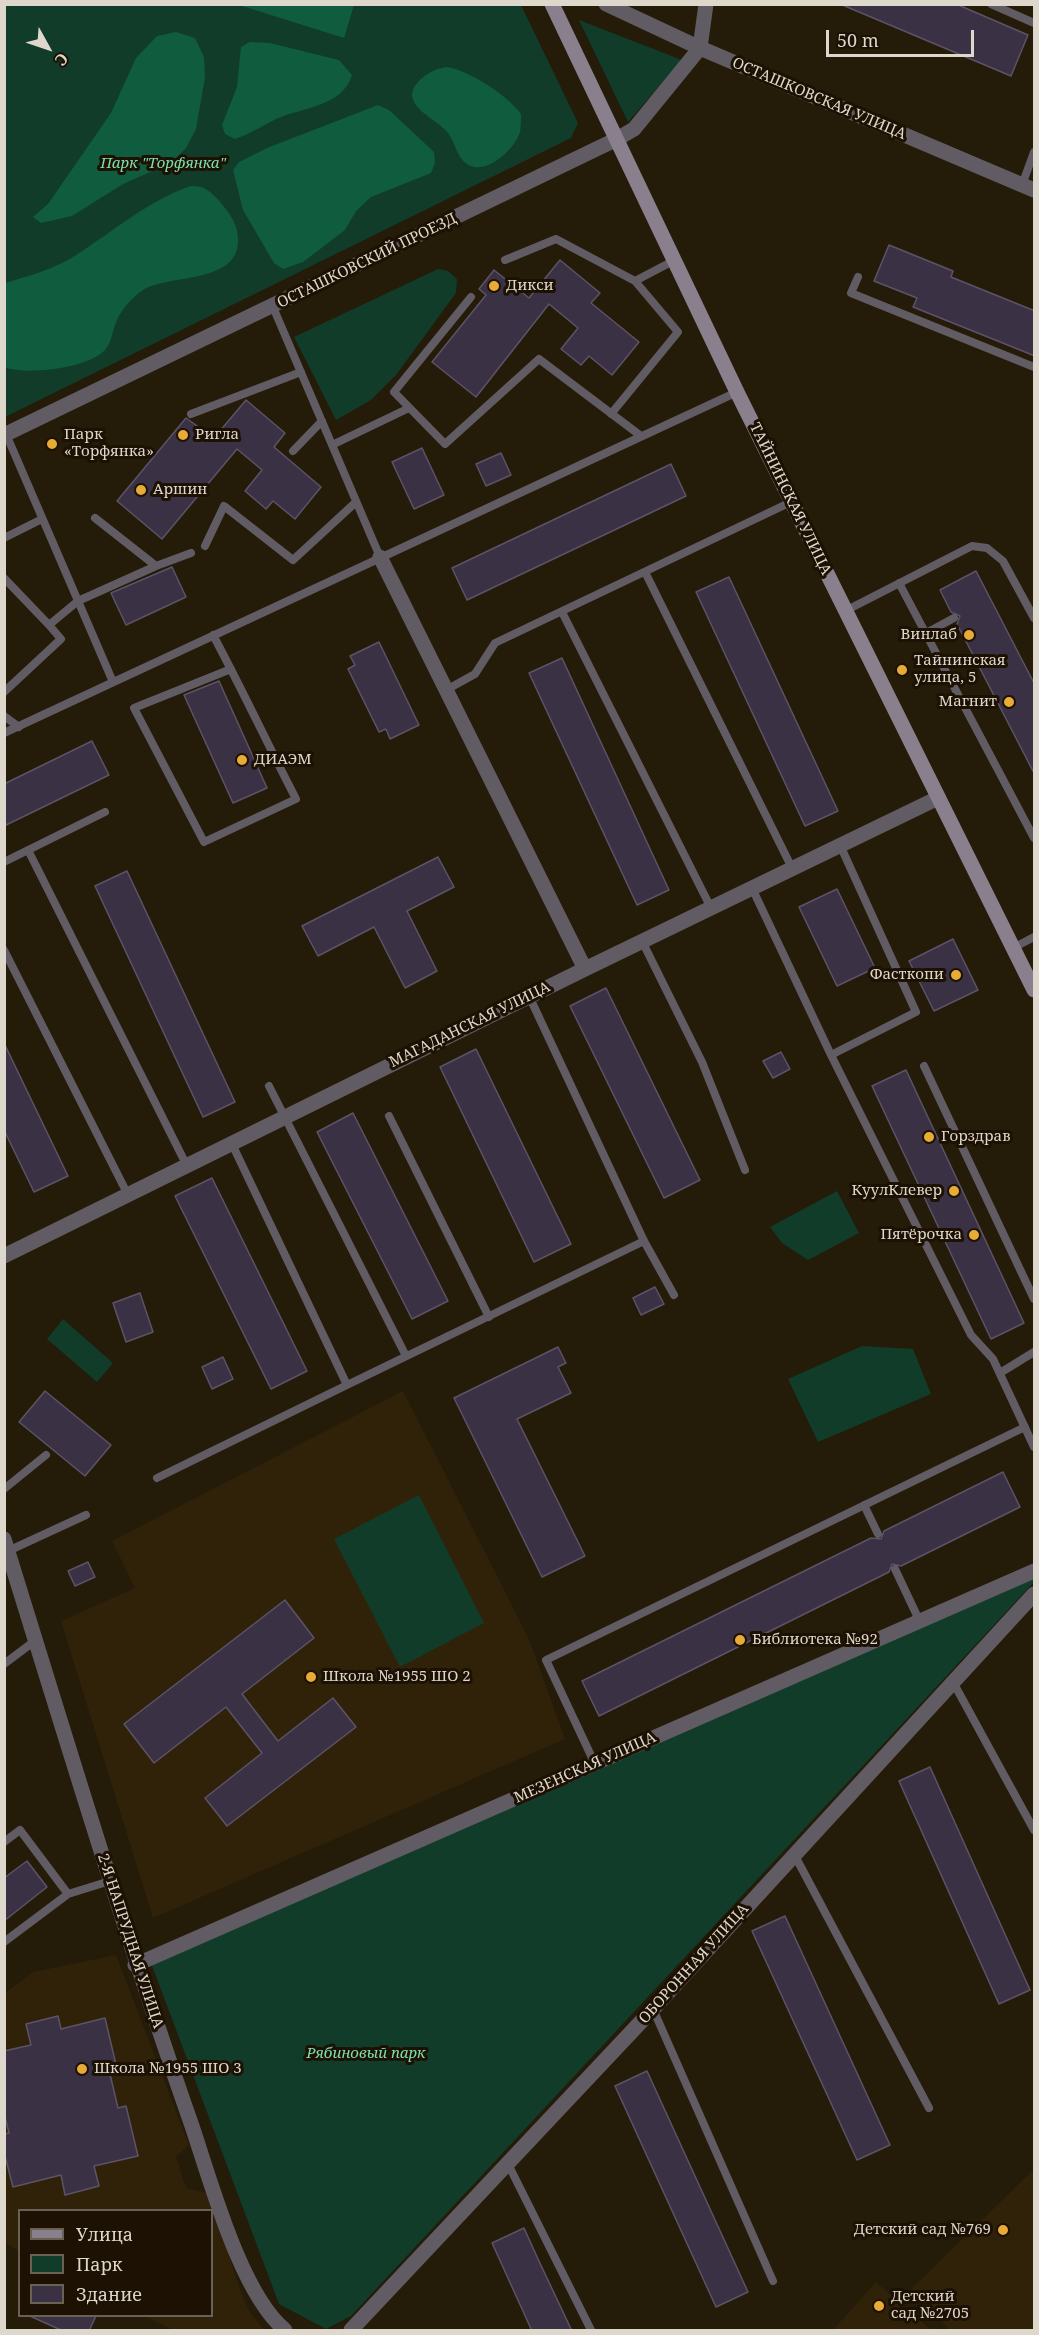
<!DOCTYPE html>
<html>
<head>
<meta charset="utf-8">
<style>
  body { margin:0 }
  #map { position:relative; width:1039px; height:2335px; overflow:hidden; background:#251b09; font-family:"Noto Serif",serif }
  canvas { display:block }
  .frame { position:absolute; inset:0; border:6px solid #ded7cc; pointer-events:none }
  .legend { position:absolute; left:18px; top:2209px; width:195px; height:108px; box-sizing:border-box; background:#1c1102; border:2px solid #6a6053; margin:0; padding:8px 10px; list-style:none; font-size:18px; color:#ded7cc }
  .legend li { display:flex; align-items:center; gap:12px; height:30px }
  .legend b { width:30px; border:2px solid #6a6053 }
  .north { position:absolute; left:18px; top:18px; width:60px; height:60px; -webkit-text-stroke:4px #1c1102; paint-order:stroke; rotate:130deg; font-size:16px; font-weight:700; line-height:24px; text-align:center; color:#ded7cc }
  .north::after { content:''; display:block; margin:auto; width:21px; height:27px; background:#ded7cc; clip-path:polygon(50% 0,100% 100%,50% 72%,0 100%) }
  .scale { position:absolute; left:826px; top:30px; width:148px; height:27px; box-sizing:border-box; border:3px solid #ded7cc; border-top:0; padding-left:8px; font-size:18px; line-height:21px; white-space:nowrap; color:#ded7cc; -webkit-text-stroke:4px #1c1102; paint-order:stroke }
</style>
</head>
<body>
<div id="map">
<canvas width="1039" height="2335"></canvas>
<div class="frame"></div>
<ul class="legend">
<li><b style="height:8px;background:#897f8d"></b>Улица</li>
<li><b style="height:16px;background:#103c29"></b>Парк</li>
<li><b style="height:16px;background:#3a3144"></b>Здание</li>
</ul>
<div class="north">С</div>
<div class="scale">50 m</div>
</div>
<script>
const ctx = document.querySelector('canvas').getContext('2d');
ctx.lineJoin = 'round';
function fill(path, color) {
  ctx.fillStyle = color;
  ctx.fill(path, 'evenodd');
}
function stroke(path, color, width, dash) {
  ctx.strokeStyle = color;
  ctx.lineWidth = width;
  ctx.lineCap = dash ? 'butt' : 'round';
  ctx.setLineDash(dash || []);
  ctx.stroke(path);
}
function write(font, color, halo, rows, align = 'center') {
  ctx.font = font + ' "Noto Serif",serif';
  ctx.lineWidth = 6;
  ctx.setLineDash([]);
  ctx.textBaseline = 'middle';
  ctx.strokeStyle = halo;
  ctx.fillStyle = color;
  for (const [text, x, y, turn = 0] of rows) {
    ctx.save();
    ctx.translate(x, y);
    ctx.rotate((+turn || 0) * Math.PI / 180);
    ctx.textAlign = isNaN(turn) ? turn : align;
    if (halo) ctx.strokeText(text, 0, 0);
    ctx.fillText(text, 0, 0);
    ctx.restore();
  }
}
fill(new Path2D(`
  M 403,1391 L 529,1639 L 565,1739 L 153,1918 L 61,1621 L 135,1588 L 112,1541 Z
  M 116,1955 L 189,2145 L 176,2157 L 186,2188 L 208,2193 L 241,2292 L 249,2311 L 264,2330 L 173,2330 L 144,2316 L 212,2316 L 212,2210 L 20,2210 L 19,2251 L 5,2243 L 5,1993 L 33,1972 Z
  M 1034,2169 L 1034,2330 L 951,2330 L 908,2292 Z
  M 876,2282 L 931,2330 L 833,2330 Z`), '#302209');
fill(new Path2D(`
  M 5,5 L 521,5 L 578,123 L 571,138 L 5,417 Z
  M 579,20 L 682,60 L 628,122 Z
  M 438,269 L 448,271 L 457,279 L 456,293 L 396,375 L 371,400 L 336,420 L 294,337 Z
  M 837,1191 L 859,1233 L 808,1260 L 782,1243 L 770,1227 Z
  M 63,1319 L 113,1363 L 97,1382 L 47,1339 Z
  M 862,1346 L 913,1349 L 931,1394 L 818,1442 L 788,1379 Z
  M 419,1495 L 484,1623 L 400,1667 L 334,1539 Z
  M 1034,1577 L 1034,1582 L 351,2316 L 326,2329 L 279,2304 L 151,1963 Z`), '#103c29');
fill(new Path2D(`
  M 239,5 L 354,5 L 344,38 Z
  M 176,32 L 195,38 L 204,57 L 205,77 L 196,129 L 186,148 L 171,163 L 123,184 L 72,216 L 41,223 L 33,217 L 48,204 L 111,113 L 136,58 L 157,36 Z
  M 250,42 L 270,43 L 339,60 L 352,75 C 342,108 300,107 274,120 C 261,127 249,134 235,139 L 225,134 L 222,125 L 237,87 L 241,47 Z
  M 446,67 C 469,70 507,95 521,114 C 521,120 521,126 520,132 C 515,149 485,177 467,164 C 456,157 456,143 448,133 C 438,119 397,105 418,82 C 425,74 435,69 446,67 Z
  M 378,105 L 389,110 L 434,152 L 435,163 L 431,173 L 371,197 L 356,211 L 345,230 L 303,262 L 283,269 L 274,263 L 243,210 L 233,170 L 239,162 L 267,148 Z
  M 191,186 C 206,186 211,192 221,203 C 231,215 239,226 238,243 C 235,284 169,274 143,290 C 131,298 119,312 115,325 C 112,334 111,343 105,350 C 89,368 26,376 5,367 L 5,283 C 28,276 52,270 73,257 C 111,233 147,201 191,186 Z`), '#105c3e');
const building = new Path2D(`
  M 840,4 L 956,4 L 1028,35 L 1011,76 Z
  M 889,245 L 953,271 L 951,277 L 1035,311 L 1035,356 L 913,307 L 917,298 L 874,281 Z
  M 560,260 L 600,293 L 591,303 L 639,342 L 612,375 L 589,356 L 581,365 L 561,349 L 578,328 L 549,304 L 476,397 L 432,362 L 486,295 L 479,289 L 494,270 L 529,298 Z
  M 246,400 L 285,433 L 274,447 L 321,487 L 295,519 L 273,501 L 266,509 L 245,491 L 262,470 L 237,449 L 162,539 L 117,501 L 186,418 L 214,438 Z
  M 422,448 L 444,495 L 414,509 L 392,462 Z
  M 501,453 L 511,475 L 486,486 L 476,464 Z
  M 671,464 L 686,496 L 467,600 L 452,568 Z
  M 172,567 L 186,597 L 126,625 L 111,593 Z
  M 976,571 L 1035,685 L 1035,775 L 957,624 L 960,616 L 951,612 L 940,590 Z
  M 729,577 L 838,811 L 805,826 L 696,592 Z
  M 379,642 L 419,725 L 390,739 L 386,729 L 379,732 L 348,669 L 355,665 L 350,656 Z
  M 562,658 L 669,890 L 637,905 L 529,673 Z
  M 219,681 L 267,788 L 233,803 L 184,695 Z
  M 92,741 L 109,775 L 4,826 L 4,784 Z
  M 438,857 L 454,887 L 407,911 L 437,971 L 405,988 L 374,927 L 318,956 L 302,926 Z
  M 127,871 L 235,1102 L 203,1117 L 95,886 Z
  M 837,889 L 875,968 L 837,986 L 799,907 Z
  M 953,939 L 978,990 L 934,1011 L 909,961 Z
  M 606,988 L 700,1180 L 664,1198 L 570,1006 Z
  M 4,1043 L 68,1176 L 34,1192 L 4,1130 Z
  M 476,1049 L 571,1244 L 534,1262 L 440,1067 Z
  M 781,1052 L 790,1069 L 773,1078 L 763,1061 Z
  M 906,1070 L 1024,1323 L 991,1339 L 872,1086 Z
  M 353,1113 L 448,1301 L 412,1319 L 317,1132 Z
  M 212,1178 L 307,1371 L 271,1389 L 175,1196 Z
  M 655,1287 L 664,1304 L 641,1315 L 633,1298 Z
  M 140,1293 L 153,1332 L 126,1342 L 113,1303 Z
  M 558,1347 L 566,1363 L 558,1367 L 571,1393 L 517,1419 L 585,1556 L 542,1577 L 454,1398 Z
  M 223,1357 L 233,1379 L 212,1389 L 202,1367 Z
  M 45,1391 L 111,1445 L 85,1476 L 19,1422 Z
  M 1003,1472 L 1020,1507 L 901,1566 L 892,1564 L 889,1572 L 599,1716 L 582,1681 L 871,1538 L 881,1539 L 884,1531 Z
  M 88,1562 L 95,1577 L 75,1586 L 68,1571 Z
  M 285,1600 L 314,1638 L 242,1694 L 278,1741 L 333,1698 L 356,1727 L 227,1826 L 205,1798 L 262,1753 L 226,1707 L 154,1763 L 124,1724 Z
  M 930,1767 L 1030,1990 L 999,2004 L 899,1781 Z
  M 27,1861 L 47,1887 L 4,1921 L 4,1878 Z
  M 785,1916 L 890,2145 L 857,2160 L 752,1931 Z
  M 58,2016 L 61,2029 L 105,2018 L 117,2069 L 109,2070 L 118,2108 L 126,2106 L 138,2156 L 94,2166 L 99,2186 L 65,2195 L 61,2175 L 13,2187 L 4,2152 L 4,2134 L 9,2133 L 4,2113 L 4,2051 L 31,2045 L 26,2024 Z
  M 647,2071 L 748,2292 L 716,2307 L 615,2086 Z
  M 524,2228 L 538,2259 L 572,2331 L 532,2331 L 492,2243 Z
  M 30,2316 L 96,2316 L 89,2331 L 63,2331 Z`);
fill(building, '#3a3144');
stroke(building, '#5c5367', 1.5);
stroke(new Path2D(`
  M 991,4 L 1034,23
  M 1022,185 L 1034,152
  M 505,260 L 556,239 L 635,281 L 678,332 L 611,414
  M 858,277 L 851,293 L 1034,367
  M 635,281 L 675,260
  M 471,297 L 394,392 L 445,444 L 539,359 L 641,436
  M 273,307 L 380,557
  M 191,414 L 301,372
  M 6,434 L 113,682
  M 332,445 L 409,408
  M 293,451 L 322,421
  M 95,518 L 156,566 L 191,553
  M 4,538 L 42,519
  M 205,546 L 224,506 L 293,560 L 356,502
  M 645,572 L 792,868
  M 4,578 L 49,625 L 78,601 L 156,566
  M 899,583 L 1034,838
  M 845,611 L 972,546 L 987,548 L 1003,561 L 1034,618
  M 562,612 L 711,908
  M 928,632 L 954,618
  M 213,635 C 242,689 268,745 296,799 L 204,842 L 134,708 L 231,669
  M 446,690 L 475,674 L 495,643 L 791,502
  M 4,692 L 61,639 L 49,625
  M 4,716 L 19,727
  M 4,733 L 737,392
  M 28,850 L 187,1166
  M 4,862 L 105,812
  M 752,888 L 831,1055 L 916,1012 L 840,845
  M 642,941 L 702,1062 L 745,1170
  M 1013,948 L 1034,937
  M 4,950 L 128,1195
  M 529,996 L 644,1241 L 674,1295
  M 831,1055 L 971,1335 L 993,1359 L 1034,1447
  M 924,1066 L 1034,1299
  M 269,1086 L 406,1356
  M 389,1116 L 489,1317
  M 1000,1373 L 1034,1352
  M 347,1385 L 644,1241
  M 157,1478 L 347,1385 L 232,1144
  M 4,1489 L 46,1455
  M 864,1505 L 878,1534
  M 8,1551 L 86,1515
  M 895,1569 L 920,1622
  M 4,1664 L 36,1640
  M 953,1682 L 1034,1830
  M 595,1764 L 546,1660 L 1025,1427
  M 4,1842 L 20,1830 L 68,1894
  M 794,1854 L 929,2108
  M 4,1942 L 68,1894 L 110,1881
  M 653,2009 L 773,2281
  M 508,2164 L 591,2330`), '#615c64', 8);
stroke(new Path2D(`
  M 606,4 L 700,48 L 1034,190
  M 700,48 L 706,4
  M 617,139 L 634,129 L 700,48
  M 380,557 L 585,969
  M 4,1256 L 585,969 L 938,798
  M 4,1539 C 65,1735 124,1932 192,2126 C 211,2182 241,2294 285,2330
  M 135,1965 L 1034,1571
  M 351,2330 L 653,2009 L 1034,1594`), '#615c64', 15);
stroke(new Path2D(`
  M 4,435 L 617,139`), '#615c64', 15);
stroke(new Path2D(`
  M 552,4 L 737,392 L 1034,990`), '#897f8d', 15);
for (const [x, y, r, color] of [
  [494,286,6,"#e8ab37"],
  [183,435,6,"#e8ab37"],
  [52,444,6,"#e8ab37"],
  [141,490,6,"#e8ab37"],
  [969,635,6,"#e8ab37"],
  [902,670,6,"#e8ab37"],
  [1009,702,6,"#e8ab37"],
  [242,760,6,"#e8ab37"],
  [956,975,6,"#e8ab37"],
  [929,1137,6,"#e8ab37"],
  [954,1191,6,"#e8ab37"],
  [974,1235,6,"#e8ab37"],
  [740,1640,6,"#e8ab37"],
  [311,1677,6,"#e8ab37"],
  [82,2069,6,"#e8ab37"],
  [1003,2230,6,"#e8ab37"],
  [879,2306,6,"#e8ab37"]
]) {
  const dot = new Path2D();
  dot.arc(x, y, r, 0, 2 * Math.PI);
  ctx.fillStyle = color;
  ctx.fill(dot);
  stroke(dot, '#1c1102', 2);
}
write('15px', '#ded7cc', '#1c1102', [
  ["ОСТАШКОВСКАЯ УЛИЦА",819,99,23],
  ["ОСТАШКОВСКИЙ ПРОЕЗД",367,261,-26],
  ["ТАЙНИНСКАЯ УЛИЦА",790,499,64],
  ["МАГАДАНСКАЯ УЛИЦА",470,1025,-26],
  ["МЕЗЕНСКАЯ УЛИЦА",585,1768,-24],
  ["2-Я НАПРУДНАЯ УЛИЦА",130,1941,72],
  ["ОБОРОННАЯ УЛИЦА",694,1964,-48]
]);
write('italic 15px', '#7cdfaf', '#1c1102', [
  ["Парк \"Торфянка\"",163,164],
  ["Рябиновый парк",366,2054]
]);
write('15px', '#ded7cc', '#1c1102', [
  ["Дикси",506,286],
  ["Парк",64,435],
  ["«Торфянка»",64,452],
  ["Ригла",195,435],
  ["Аршин",153,490],
  ["Винлаб",957,635,"right"],
  ["Тайнинская",914,661],
  ["улица, 5",914,678],
  ["Магнит",997,702,"right"],
  ["ДИАЭМ",254,760],
  ["Фасткопи",944,975,"right"],
  ["Горздрав",941,1137],
  ["КуулКлевер",942,1191,"right"],
  ["Пятёрочка",962,1235,"right"],
  ["Библиотека №92",752,1640],
  ["Школа №1955 ШО 2",323,1677],
  ["Школа №1955 ШО 3",94,2069],
  ["Детский сад №769",991,2230,"right"],
  ["Детский",891,2297],
  ["сад №2705",891,2314]
], 'left');
</script>
</body>
</html>
